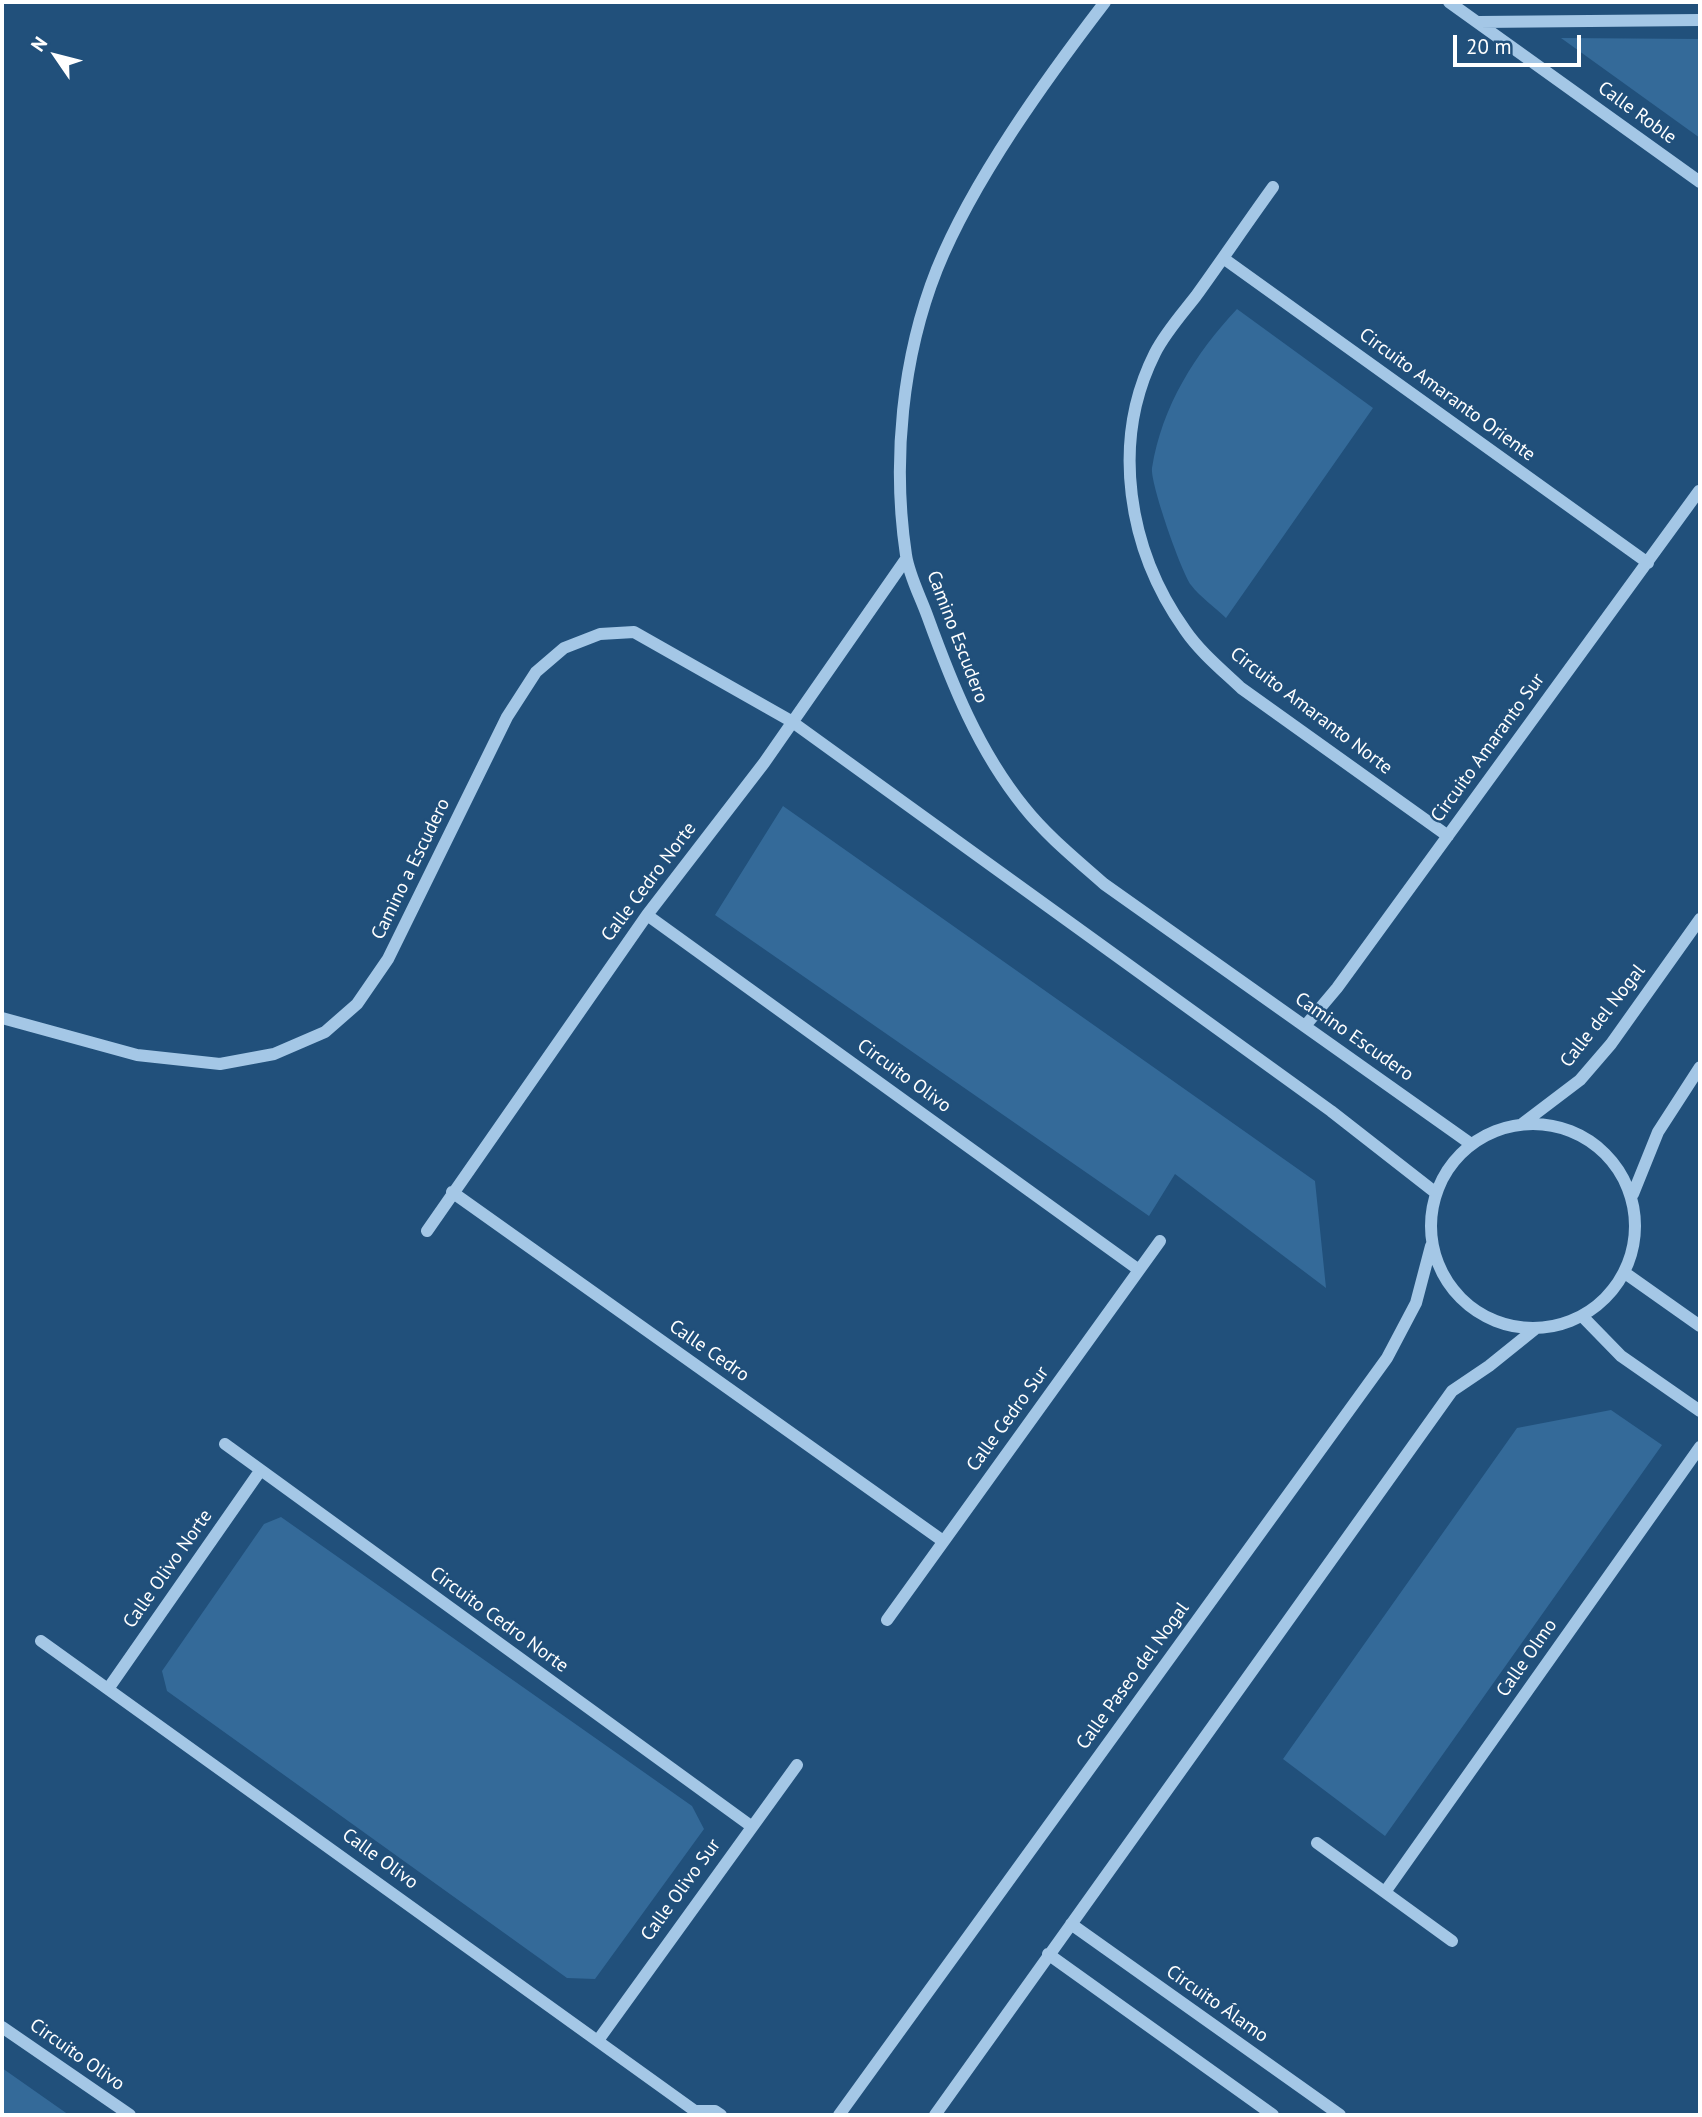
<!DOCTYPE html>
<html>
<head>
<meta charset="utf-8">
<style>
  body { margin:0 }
  #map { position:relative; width:1702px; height:2117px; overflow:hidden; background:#21507b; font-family:"PT Sans",sans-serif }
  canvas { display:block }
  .frame { position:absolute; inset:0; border:4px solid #fff; pointer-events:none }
  .north { position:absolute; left:21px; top:21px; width:70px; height:70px; -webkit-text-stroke:5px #21507b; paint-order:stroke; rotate:305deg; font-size:19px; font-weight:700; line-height:28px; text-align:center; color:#fff }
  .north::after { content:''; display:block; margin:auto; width:24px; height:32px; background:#fff; clip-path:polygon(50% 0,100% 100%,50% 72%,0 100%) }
  .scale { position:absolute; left:1453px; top:35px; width:128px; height:32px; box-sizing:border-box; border:4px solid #fff; border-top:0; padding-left:9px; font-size:21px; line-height:24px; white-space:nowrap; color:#fff; -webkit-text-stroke:5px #21507b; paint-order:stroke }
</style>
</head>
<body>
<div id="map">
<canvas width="1702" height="2117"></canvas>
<div class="frame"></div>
<div class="north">N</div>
<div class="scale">20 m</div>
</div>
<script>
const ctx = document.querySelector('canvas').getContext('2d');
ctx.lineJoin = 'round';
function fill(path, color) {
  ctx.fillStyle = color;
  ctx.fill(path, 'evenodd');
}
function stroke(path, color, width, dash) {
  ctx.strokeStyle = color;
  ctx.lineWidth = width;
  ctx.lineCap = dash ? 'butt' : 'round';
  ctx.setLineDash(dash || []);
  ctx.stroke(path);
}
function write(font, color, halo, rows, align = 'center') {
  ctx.font = font + ' "PT Sans",sans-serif';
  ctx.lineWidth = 5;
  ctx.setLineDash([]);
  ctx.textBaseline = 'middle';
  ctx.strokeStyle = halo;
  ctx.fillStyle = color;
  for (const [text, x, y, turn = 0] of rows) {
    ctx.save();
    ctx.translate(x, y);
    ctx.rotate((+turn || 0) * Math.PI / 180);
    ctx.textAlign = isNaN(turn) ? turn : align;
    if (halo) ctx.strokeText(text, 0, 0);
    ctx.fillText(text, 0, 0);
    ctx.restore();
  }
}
fill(new Path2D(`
  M 1561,38 L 1700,39 L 1700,138 Z
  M 1237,309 L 1373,408 L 1226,618 C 1215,607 1200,597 1191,585 C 1181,571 1150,483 1152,468 C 1162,406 1195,354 1237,309 Z
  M 783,806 L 1315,1181 L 1326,1288 L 1175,1174 L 1149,1216 L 715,915 Z
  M 1611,1410 L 1662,1445 L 1385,1836 L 1283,1759 L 1517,1428 Z
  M 281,1517 L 692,1806 L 704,1829 L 595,1979 L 567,1978 L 167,1691 L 162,1671 L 264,1524 Z
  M 2,2068 L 69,2115 L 2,2115 Z`), '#346a99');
stroke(new Path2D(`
  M 1105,2 C 1046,79 973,180 937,269 C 902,357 892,462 906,555 C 909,575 920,596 927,615 C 952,684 978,750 1024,807 C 1047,836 1077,860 1104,884 L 1471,1144
  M 1449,2 L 1700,182
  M 1479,22 L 1700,20
  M 1273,187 C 1247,223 1222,260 1196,296 C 1182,314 1165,333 1155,353 C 1110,442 1128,550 1185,630 C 1200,652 1222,670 1241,688 L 1448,836
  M 1223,258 L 1648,563
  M 647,915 L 1139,1270
  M 2,1018 L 137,1055 L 220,1064 L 274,1054 L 325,1032 L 357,1004 L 388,959 L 507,717 L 536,672 L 564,648 L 600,634 L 634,632 L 791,721 L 1331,1111 L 1436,1193
  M 1305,1026 L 1337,988 L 1699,491
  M1431 1226a102 102 0 1 1 204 0a102 102 0 1 1-204 0Z
  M 1522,1124 L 1580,1080 L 1611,1044 L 1700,919
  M 452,1192 L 943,1541
  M 1633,1194 L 1658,1132 L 1700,1067
  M 427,1231 L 647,915 L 764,763 L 906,559
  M 1625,1273 L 1700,1326
  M 1582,1316 L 1621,1356 L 1700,1411
  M 225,1444 L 751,1826
  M 887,1620 L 1160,1241
  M 41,1641 L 695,2111 L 697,2115
  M 108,1689 L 260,1471
  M 1317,1843 L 1452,1941
  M 1385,1892 L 1700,1447
  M 1071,1924 L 1340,2115
  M 1048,1954 L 1273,2115
  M 2,2027 L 130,2115
  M 599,2039 L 797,1765
  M 695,2111 L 715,2111 L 721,2115
  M 839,2115 L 1387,1358 L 1416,1303 L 1431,1246
  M 935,2115 L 1452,1391 L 1489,1366 L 1535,1329`), '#a4c7e6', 12);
write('19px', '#fff', '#21507b', [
  ["Calle Roble",1637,113,36],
  ["Circuito Amaranto Oriente",1447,395,36],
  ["Camino Escudero",957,637,69],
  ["Circuito Amaranto Norte",1311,711,37],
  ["Circuito Amaranto Sur",1488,748,-54],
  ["Camino a Escudero",411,869,-64],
  ["Calle Cedro Norte",649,882,-53],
  ["Calle del Nogal",1603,1016,-52],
  ["Camino Escudero",1354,1037,35],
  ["Circuito Olivo",904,1076,36],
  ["Calle Cedro",709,1351,35],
  ["Calle Cedro Sur",1008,1419,-54],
  ["Calle Olivo Norte",168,1569,-55],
  ["Circuito Cedro Norte",499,1620,36],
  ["Calle Olmo",1527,1658,-55],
  ["Calle Paseo del Nogal",1133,1676,-54],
  ["Calle Olivo",380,1859,36],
  ["Calle Olivo Sur",681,1890,-54],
  ["Circuito Álamo",1217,2004,35],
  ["Circuito Olivo",77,2055,35]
]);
</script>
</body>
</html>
